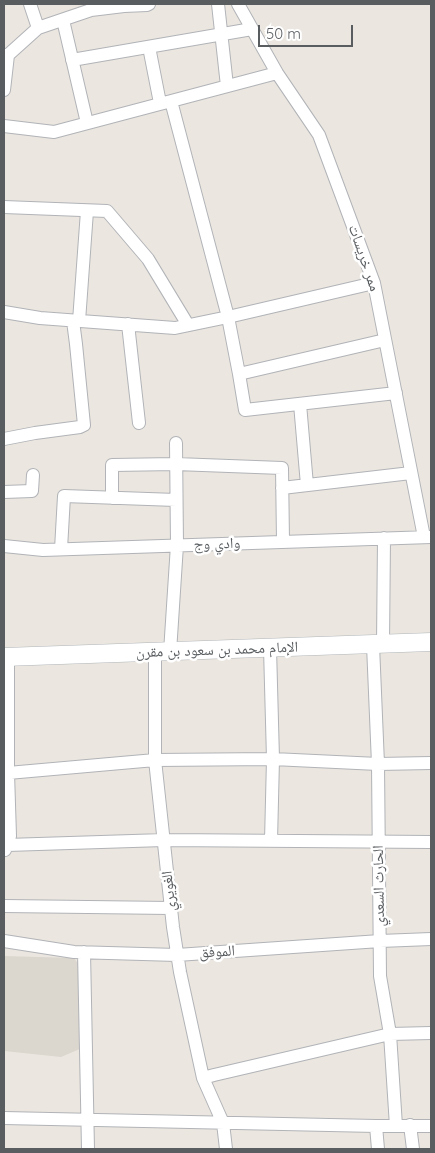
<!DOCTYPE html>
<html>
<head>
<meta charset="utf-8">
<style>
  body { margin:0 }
  #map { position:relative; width:435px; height:1153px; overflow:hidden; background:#ebe7e0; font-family:Quicksand,sans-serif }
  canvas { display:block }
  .frame { position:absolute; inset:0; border:5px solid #595d60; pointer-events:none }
  .scale { position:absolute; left:258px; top:25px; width:95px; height:22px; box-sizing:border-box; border:2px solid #595d60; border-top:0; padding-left:6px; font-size:15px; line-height:18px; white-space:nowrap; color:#595d60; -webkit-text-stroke:4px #fff; paint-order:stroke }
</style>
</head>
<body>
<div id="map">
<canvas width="435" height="1153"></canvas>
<div class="frame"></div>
<div class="scale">50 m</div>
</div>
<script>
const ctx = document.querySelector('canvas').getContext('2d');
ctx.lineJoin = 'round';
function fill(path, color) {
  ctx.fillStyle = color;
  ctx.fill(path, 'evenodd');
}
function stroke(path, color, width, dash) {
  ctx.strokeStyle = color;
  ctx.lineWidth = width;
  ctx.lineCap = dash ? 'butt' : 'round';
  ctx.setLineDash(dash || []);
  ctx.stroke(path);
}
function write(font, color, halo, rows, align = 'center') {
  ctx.font = font + ' Quicksand,"Noto Naskh Arabic",sans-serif';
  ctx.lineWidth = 5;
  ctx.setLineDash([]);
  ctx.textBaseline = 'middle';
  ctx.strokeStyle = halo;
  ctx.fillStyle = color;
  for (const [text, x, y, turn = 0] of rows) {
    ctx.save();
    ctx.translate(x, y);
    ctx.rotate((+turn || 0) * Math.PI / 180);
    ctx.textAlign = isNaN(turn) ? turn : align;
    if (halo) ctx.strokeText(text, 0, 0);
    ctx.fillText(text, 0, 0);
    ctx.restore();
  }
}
fill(new Path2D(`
  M 4,956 L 74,958 L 82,969 L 82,1048 L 61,1057 L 4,1051 Z`), '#dbd6ce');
const street = new Path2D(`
  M 30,4 L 38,28
  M 218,4 L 227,86
  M 238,4 L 277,73 L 319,135 L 374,283 L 424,537
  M 63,20 L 87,123
  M 149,47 L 160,103
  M 4,55 L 8,55 L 38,28 L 91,10 L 124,6 L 147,5 L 149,4
  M 72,60 L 252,29
  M 4,90 L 8,55
  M 171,101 L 228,317 L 239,374 L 385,340
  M 4,126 L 54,132 L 277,73
  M 4,207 L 107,211 L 148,259 L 188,325
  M 4,312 L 40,318 L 175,328 L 228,317 L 374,283
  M 79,321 L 87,211
  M 128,324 L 139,423
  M 239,374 L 245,410 L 396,393
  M 300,404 L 307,485
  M 4,439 L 35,433 L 80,427 L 84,425 L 76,344 L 73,321
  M 282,488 L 411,473
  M 4,492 L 32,491 L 33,475
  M 112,498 L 112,465 L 176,464 L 282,468 L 283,541
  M 4,546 L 43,550 L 431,537
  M 61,549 L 64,496 L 176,500
  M 383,644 L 384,538
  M 373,645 L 378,764 L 380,976 L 390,1034 L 396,1126
  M 270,648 L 273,759 L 271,841
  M 155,652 L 155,760 L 173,927 L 180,972 L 203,1078 L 223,1123 L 226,1149
  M 170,652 L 177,545 L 176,443
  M 8,773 L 155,760 L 273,759 L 378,764 L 431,763
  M 7,845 L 164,840 L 431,842
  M 5,850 L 10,836 L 8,773 L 8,657
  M 4,906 L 171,908
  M 4,941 L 74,952 L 177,955 L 380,941 L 431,939
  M 84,952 L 88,1149
  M 203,1078 L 214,1075 L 390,1034 L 431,1033
  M 4,1118 L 376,1126 L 431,1126
  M 410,1125 L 413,1149
  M 376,1126 L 378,1149`);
const secondary = new Path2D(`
  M 4,657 L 431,642`);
stroke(street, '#b1b3b7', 14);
stroke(secondary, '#b0b4b7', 19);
stroke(street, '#fff', 12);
stroke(secondary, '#fff', 18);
write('15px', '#595d60', '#fff', [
  ["ممر خريسات",364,258,71],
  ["وادي وج",217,544,-2],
  ["الإمام محمد بن سعود بن مقرن",217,650,-2],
  ["الحارث السعدي",379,886,-91],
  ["الغويري",169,891,-96],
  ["الموفق",217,952,-4]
]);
</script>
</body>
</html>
